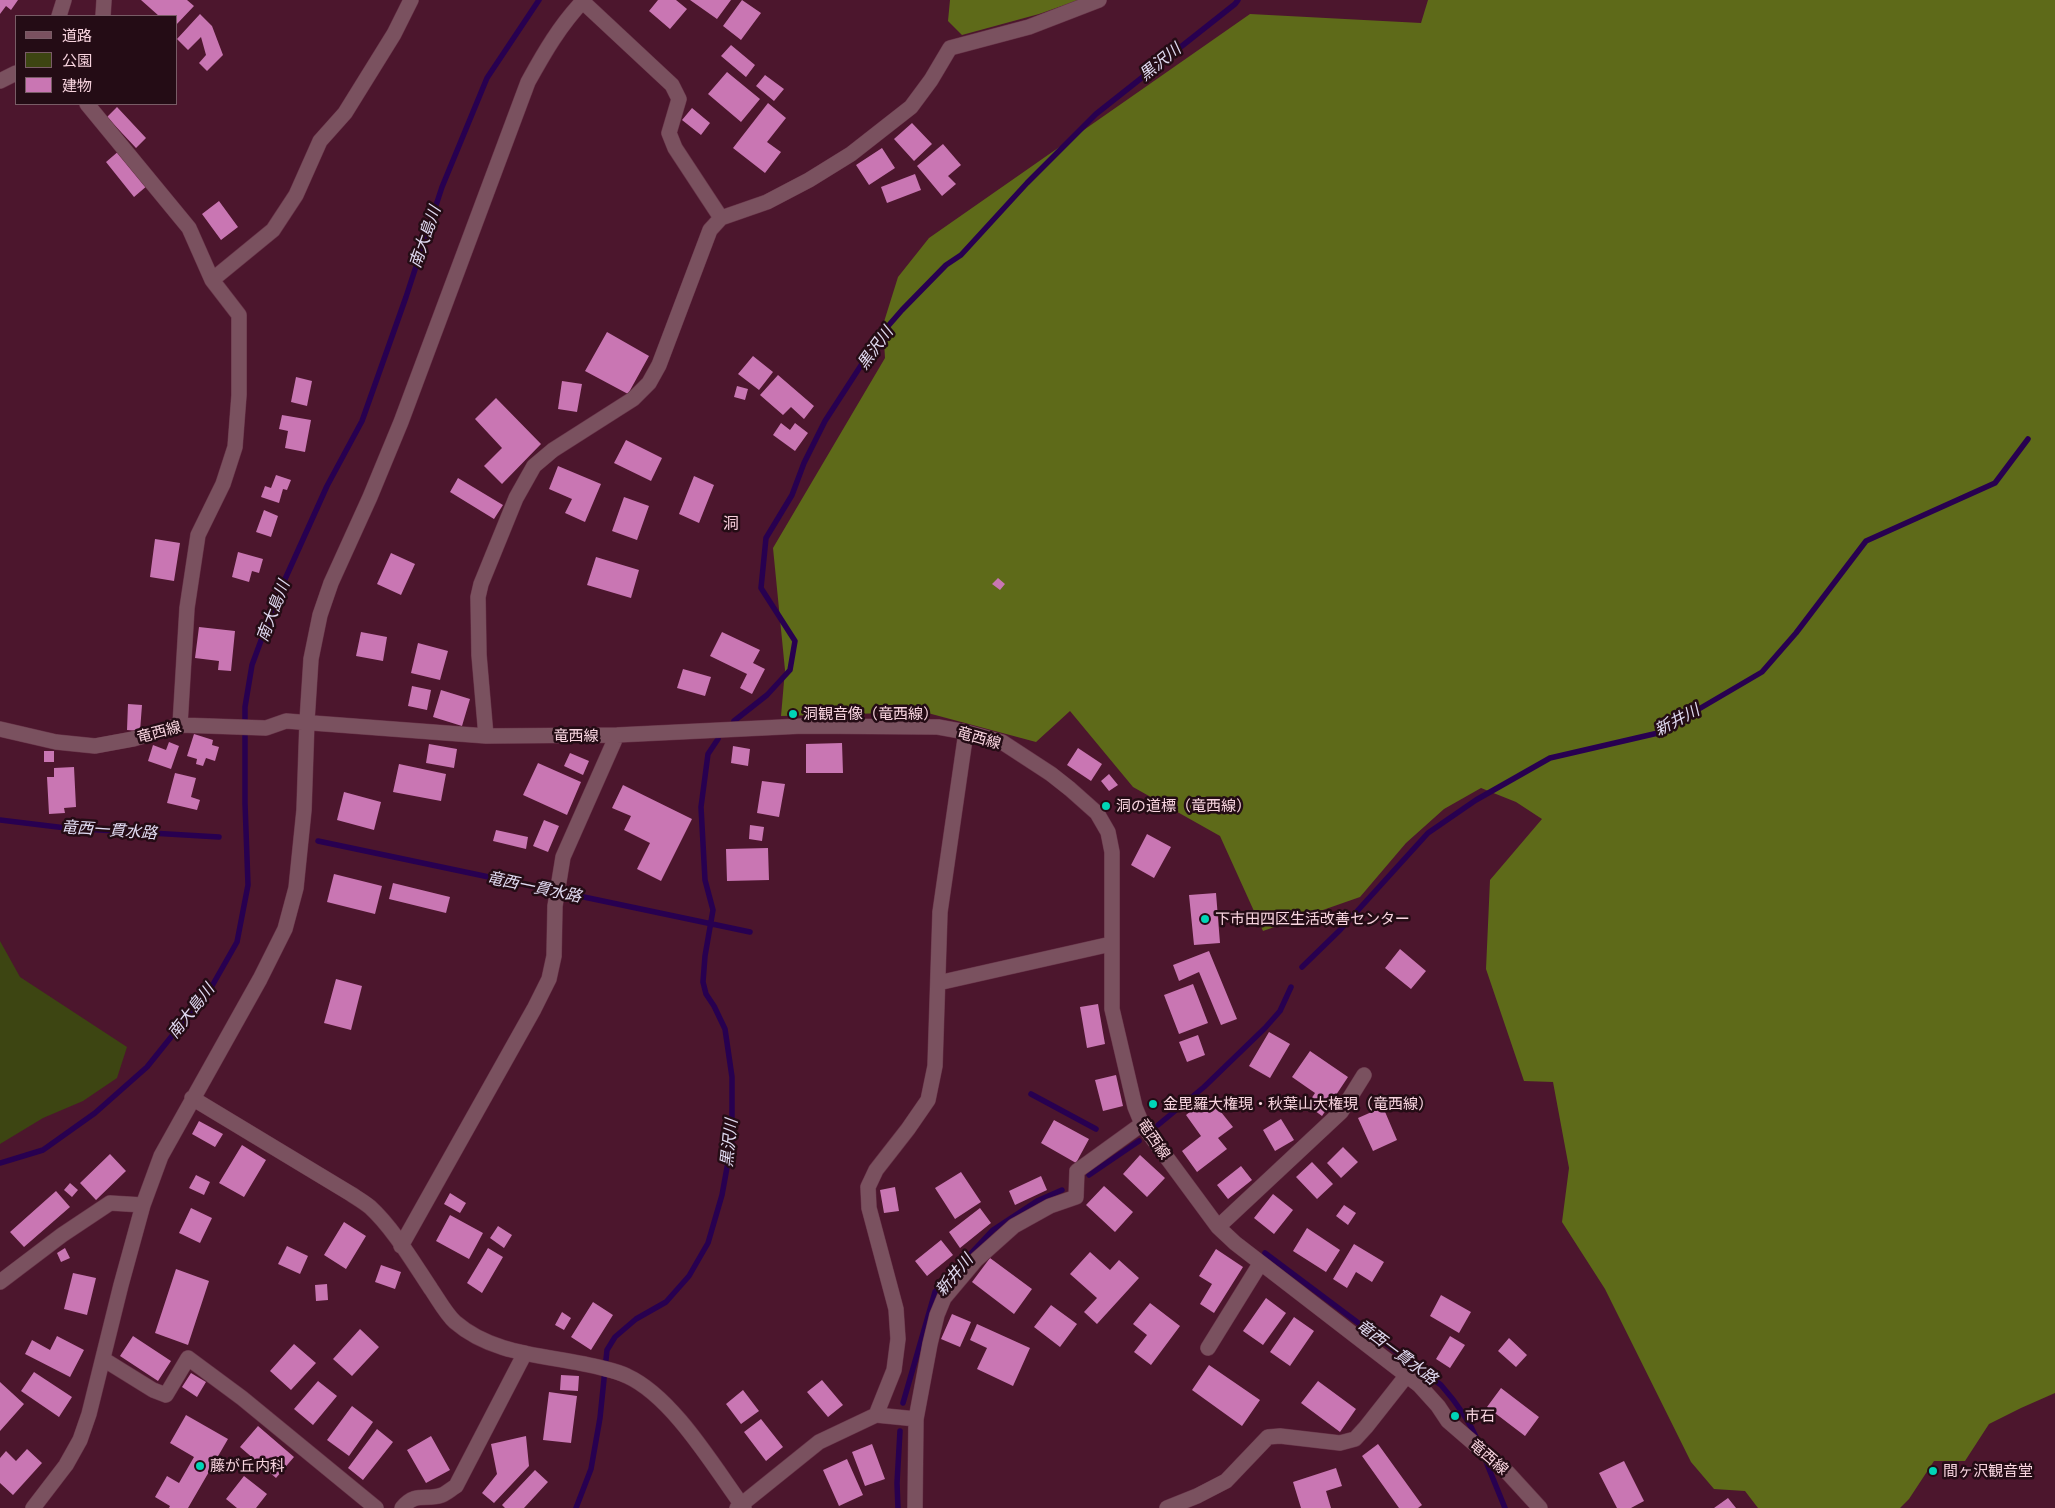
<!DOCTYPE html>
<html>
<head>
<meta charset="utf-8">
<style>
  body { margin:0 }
  #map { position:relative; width:2055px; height:1508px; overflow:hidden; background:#4c162d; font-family:Barlow,"Noto Sans JP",sans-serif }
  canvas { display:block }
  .legend { position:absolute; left:15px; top:15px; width:162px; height:90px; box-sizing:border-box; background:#240c15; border:1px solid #795c66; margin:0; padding:6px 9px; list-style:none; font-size:15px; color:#f8d4df }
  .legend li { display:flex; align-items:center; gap:10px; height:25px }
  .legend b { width:25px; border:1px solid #795c66 }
</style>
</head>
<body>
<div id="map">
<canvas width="2055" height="1508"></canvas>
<ul class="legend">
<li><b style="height:6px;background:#7a515f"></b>道路</li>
<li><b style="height:14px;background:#3d4512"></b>公園</li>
<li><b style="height:14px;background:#c976b3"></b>建物</li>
</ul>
</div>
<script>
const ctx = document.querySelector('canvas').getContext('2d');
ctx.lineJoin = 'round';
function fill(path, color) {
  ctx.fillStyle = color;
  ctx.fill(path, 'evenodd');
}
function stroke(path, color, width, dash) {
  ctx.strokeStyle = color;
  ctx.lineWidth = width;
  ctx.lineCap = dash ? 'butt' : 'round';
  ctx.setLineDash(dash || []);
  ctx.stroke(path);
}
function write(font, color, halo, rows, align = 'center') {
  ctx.font = font + ' Barlow,"Noto Sans JP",sans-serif';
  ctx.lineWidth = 5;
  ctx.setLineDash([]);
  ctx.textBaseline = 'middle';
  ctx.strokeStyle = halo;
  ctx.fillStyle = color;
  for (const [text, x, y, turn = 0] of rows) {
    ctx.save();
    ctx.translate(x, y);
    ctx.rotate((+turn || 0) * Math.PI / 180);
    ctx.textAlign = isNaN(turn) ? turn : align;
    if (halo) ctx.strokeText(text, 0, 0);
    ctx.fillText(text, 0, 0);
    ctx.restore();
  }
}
fill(new Path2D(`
  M 0,941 L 20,977 L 127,1047 L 117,1078 L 83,1101 L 43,1118 L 0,1144 Z`), '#3d4512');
fill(new Path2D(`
  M 950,0 L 1079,0 L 1039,14 L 962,35 L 948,21 Z
  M 1428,0 L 2055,0 L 2055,1393 L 2021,1408 L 1989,1424 L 1965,1461 L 1934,1461 L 1909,1499 L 1900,1508 L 1758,1508 L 1745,1491 L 1714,1489 L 1691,1462 L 1605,1289 L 1562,1222 L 1569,1168 L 1553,1082 L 1524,1081 L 1486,969 L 1490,880 L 1542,819 L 1516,802 L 1481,788 L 1444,809 L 1406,843 L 1360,897 L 1263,931 L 1220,836 L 1133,787 L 1070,711 L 1036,742 L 924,712 L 781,716 L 785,670 L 773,548 L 885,358 L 883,325 L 898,277 L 929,238 L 1250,14 L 1421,23 Z`), '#5e6a19');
stroke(new Path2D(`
  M 734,721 L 767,695 L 790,670 L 795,641 L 761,588 L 766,538 L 792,495 L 804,463 L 825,421 L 882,333 L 902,310 L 946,265 L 961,255 L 1027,183 L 1096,114 L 1235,4 L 1238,0
  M 0,820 L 66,828 L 219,837
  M 318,841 L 750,932
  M 1302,967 L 1340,930 L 1428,833 L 1476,800 L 1550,758 L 1658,733 L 1762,672 L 1796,633 L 1866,541 L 1995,483 L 2028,439
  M 1031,1094 L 1096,1129
  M 1158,1125 L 1204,1087 L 1265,1028 L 1280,1011 L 1291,987
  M 0,1163 L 43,1150 L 95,1113 L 147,1067 L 212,986 L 237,942 L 248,885 L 245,803 L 245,707 L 252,665 L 277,597 L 327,486 L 362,421 L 406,297 L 442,187 L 487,78 L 539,0
  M 1089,1175 L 1139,1141
  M 1265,1253 L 1441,1385 C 1456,1402 1469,1420 1478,1441
  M 903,1403 L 935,1292 L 993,1230 L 1037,1201 L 1062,1190
  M 1485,1459 L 1505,1508
  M 576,1508 L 591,1469 L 600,1418 L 607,1350 L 615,1337 L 636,1319 L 666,1302 L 689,1276 L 708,1243 L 722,1195 L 732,1140 L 732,1077 L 725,1029 L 714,1006 L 706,994 L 703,982 L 705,956 L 713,910 L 705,880 L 701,807 L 708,754 L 718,739
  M 898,1508 L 897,1483 L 900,1431`), '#280050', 5.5);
fill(new Path2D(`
  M 0,0 L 18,0 L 11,10 L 6,6 L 0,14 Z
  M 141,0 L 187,0 L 194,6 L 176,25 L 176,16 L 159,16 Z
  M 658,0 L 676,0 L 687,9 L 670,29 L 649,11 Z
  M 690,0 L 731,0 L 717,19 Z
  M 742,0 L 761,13 L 741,40 L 723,26 Z
  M 200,14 L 212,26 L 223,55 L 207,71 L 199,63 L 206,55 L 201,37 L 188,50 L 177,39 Z
  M 731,45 L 755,65 L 746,77 L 721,56 Z
  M 727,72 L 760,99 L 741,122 L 708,94 Z
  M 765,75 L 784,89 L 774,101 L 756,86 Z
  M 768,103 L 786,118 L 767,142 L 781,152 L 765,173 L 733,148 Z
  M 117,107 L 146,138 L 136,148 L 107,117 Z
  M 692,108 L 710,123 L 701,135 L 682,120 Z
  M 912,123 L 932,144 L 914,161 L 894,139 Z
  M 943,144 L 961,165 L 948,176 L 956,184 L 942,196 L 917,166 Z
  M 882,148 L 895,168 L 869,185 L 856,165 Z
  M 120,150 L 148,185 L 134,197 L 106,162 Z
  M 915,174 L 921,190 L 887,203 L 881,187 Z
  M 219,201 L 238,227 L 221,240 L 202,214 Z
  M 607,332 L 649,356 L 628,394 L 585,371 Z
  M 753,356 L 773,372 L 759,390 L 738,374 Z
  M 778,375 L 814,406 L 804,419 L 791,407 L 783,415 L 760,395 Z
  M 296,377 L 312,381 L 307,406 L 291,402 Z
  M 562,381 L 582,384 L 577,412 L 558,409 Z
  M 737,386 L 748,389 L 745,400 L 734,397 Z
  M 496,398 L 541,444 L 502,484 L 484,466 L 502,448 L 475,419 Z
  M 282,415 L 311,420 L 305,452 L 285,448 L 288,431 L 279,429 Z
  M 781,423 L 790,430 L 795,423 L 808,433 L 795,451 L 773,435 Z
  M 626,440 L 662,458 L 651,481 L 614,463 Z
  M 558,466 L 601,484 L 585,522 L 565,513 L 572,499 L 549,489 Z
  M 276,475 L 291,480 L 287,490 L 283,489 L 279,503 L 261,497 L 265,486 L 271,488 Z
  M 694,476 L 714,485 L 699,523 L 679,514 Z
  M 458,478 L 503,505 L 494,519 L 450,492 Z
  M 624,497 L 649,506 L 637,540 L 612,531 Z
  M 264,510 L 278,516 L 271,537 L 256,532 Z
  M 155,539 L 180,543 L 174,581 L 150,577 Z
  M 238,552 L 263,559 L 259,573 L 252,571 L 249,582 L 232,577 Z
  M 391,553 L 415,564 L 401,595 L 377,584 Z
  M 596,557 L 639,570 L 631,598 L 587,585 Z
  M 998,578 L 1005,584 L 1000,590 L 992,584 Z
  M 199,627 L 235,631 L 231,671 L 218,670 L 219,661 L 195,658 Z
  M 361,632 L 387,637 L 383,661 L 356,656 Z
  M 722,632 L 760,650 L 753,663 L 765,669 L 752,694 L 740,688 L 747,674 L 710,656 Z
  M 418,643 L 448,651 L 440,680 L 411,673 Z
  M 683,669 L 711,677 L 705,696 L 677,688 Z
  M 412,686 L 431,690 L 427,710 L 408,706 Z
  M 441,690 L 470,699 L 462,726 L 433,717 Z
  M 128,704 L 142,705 L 140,731 L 127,730 Z
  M 194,734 L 213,740 L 212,745 L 219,747 L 215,761 L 206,758 L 203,766 L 196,764 L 197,759 L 187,756 Z
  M 169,742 L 179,746 L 171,769 L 148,761 L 153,745 L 166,750 Z
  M 842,743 L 843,773 L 806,773 L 806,744 Z
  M 429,744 L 457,749 L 454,768 L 426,763 Z
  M 733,746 L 750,749 L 748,766 L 731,763 Z
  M 1078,748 L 1102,764 L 1091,781 L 1067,765 Z
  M 44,751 L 54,751 L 54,762 L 44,762 Z
  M 570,753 L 589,761 L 583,775 L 564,766 Z
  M 538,763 L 581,782 L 567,815 L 523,795 Z
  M 399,764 L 446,774 L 441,801 L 393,792 Z
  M 74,767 L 76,807 L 64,808 L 65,813 L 49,814 L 47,777 L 54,777 L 54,768 Z
  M 175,773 L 196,778 L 191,797 L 200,800 L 197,810 L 167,803 Z
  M 1109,774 L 1118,785 L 1109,791 L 1101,781 Z
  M 762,781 L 785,784 L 779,817 L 757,813 Z
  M 623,785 L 692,819 L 661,881 L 637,869 L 650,843 L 624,830 L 631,816 L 612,808 Z
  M 344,792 L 381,802 L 374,830 L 337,820 Z
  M 544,820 L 559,826 L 548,852 L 533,846 Z
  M 750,825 L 764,827 L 762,841 L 749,839 Z
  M 496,830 L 528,837 L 526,849 L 493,841 Z
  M 1147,834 L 1171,847 L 1154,878 L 1131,865 Z
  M 768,848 L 769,880 L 727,881 L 726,849 Z
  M 334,874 L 382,886 L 375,914 L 327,902 Z
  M 393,883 L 450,897 L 446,913 L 389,899 Z
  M 1216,893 L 1220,943 L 1194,945 L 1189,895 Z
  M 1400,949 L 1426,971 L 1411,989 L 1385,968 Z
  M 1209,951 L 1237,1019 L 1221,1025 L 1199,972 L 1179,981 L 1173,965 Z
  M 336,979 L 362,986 L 351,1030 L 324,1023 Z
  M 1193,984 L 1208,1023 L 1179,1034 L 1164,995 Z
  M 1098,1004 L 1105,1044 L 1087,1048 L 1080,1007 Z
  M 1269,1032 L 1290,1044 L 1270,1078 L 1249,1066 Z
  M 1198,1035 L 1205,1055 L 1187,1062 L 1179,1042 Z
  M 1310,1051 L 1348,1077 L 1322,1116 L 1307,1105 L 1315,1093 L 1292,1077 Z
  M 1116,1075 L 1123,1106 L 1103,1111 L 1095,1080 Z
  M 1209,1097 L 1233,1127 L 1218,1138 L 1227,1149 L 1197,1172 L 1182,1151 L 1201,1136 L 1186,1115 Z
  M 1383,1107 L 1397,1140 L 1373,1151 L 1358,1118 Z
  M 1281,1119 L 1294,1140 L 1275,1151 L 1263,1130 Z
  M 1054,1120 L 1089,1139 L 1076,1163 L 1041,1143 Z
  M 199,1121 L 223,1134 L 215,1147 L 192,1134 Z
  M 242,1145 L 266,1160 L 244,1197 L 219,1183 Z
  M 1343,1147 L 1358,1162 L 1341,1178 L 1327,1163 Z
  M 110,1154 L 126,1171 L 96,1200 L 80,1183 Z
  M 1140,1155 L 1165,1178 L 1147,1197 L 1123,1174 Z
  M 1312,1162 L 1333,1184 L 1317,1199 L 1296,1177 Z
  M 1241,1166 L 1252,1180 L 1228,1199 L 1217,1185 Z
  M 961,1172 L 981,1202 L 955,1219 L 935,1188 Z
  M 196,1175 L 210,1182 L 204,1195 L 189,1188 Z
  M 1041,1176 L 1047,1190 L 1015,1205 L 1009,1191 Z
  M 70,1183 L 78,1190 L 72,1197 L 64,1190 Z
  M 1104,1186 L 1133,1212 L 1115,1232 L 1086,1205 Z
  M 895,1187 L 899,1211 L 884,1213 L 880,1190 Z
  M 56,1191 L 70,1207 L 24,1247 L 10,1232 Z
  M 450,1193 L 466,1203 L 460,1213 L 444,1204 Z
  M 1273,1194 L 1293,1210 L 1274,1234 L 1254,1218 Z
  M 1344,1205 L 1356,1213 L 1348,1225 L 1336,1216 Z
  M 191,1208 L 212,1218 L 200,1243 L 179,1233 Z
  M 980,1208 L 991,1223 L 960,1248 L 949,1232 Z
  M 450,1215 L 483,1233 L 469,1259 L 436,1241 Z
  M 344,1222 L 366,1236 L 346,1269 L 324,1255 Z
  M 498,1226 L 512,1235 L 504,1248 L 490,1238 Z
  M 1307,1228 L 1340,1250 L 1326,1272 L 1293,1251 Z
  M 941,1240 L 953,1255 L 927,1276 L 915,1261 Z
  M 1354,1244 L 1384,1262 L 1372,1282 L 1356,1272 L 1347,1288 L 1333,1279 Z
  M 287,1246 L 308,1256 L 300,1274 L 278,1264 Z
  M 65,1248 L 70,1258 L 61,1262 L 57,1253 Z
  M 488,1248 L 503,1257 L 482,1293 L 467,1283 Z
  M 1216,1249 L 1243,1267 L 1214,1313 L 1200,1304 L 1212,1284 L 1199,1276 Z
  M 1090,1252 L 1110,1270 L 1119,1260 L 1139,1278 L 1097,1324 L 1084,1312 L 1097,1298 L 1070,1274 Z
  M 990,1258 L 1032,1289 L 1014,1314 L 972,1282 Z
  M 381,1265 L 401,1272 L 395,1289 L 375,1282 Z
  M 176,1269 L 209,1281 L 188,1345 L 155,1333 Z
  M 73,1273 L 96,1278 L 87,1315 L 64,1309 Z
  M 327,1284 L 328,1300 L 316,1301 L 315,1285 Z
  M 1441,1295 L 1471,1312 L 1459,1333 L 1430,1316 Z
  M 1266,1298 L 1286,1313 L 1263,1345 L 1243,1331 Z
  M 593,1302 L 613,1315 L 591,1350 L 571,1337 Z
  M 1150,1303 L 1180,1326 L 1151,1365 L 1134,1352 L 1147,1335 L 1133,1324 Z
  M 1051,1305 L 1077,1324 L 1060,1347 L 1034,1327 Z
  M 562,1312 L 571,1318 L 564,1330 L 555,1325 Z
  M 952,1314 L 971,1322 L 960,1347 L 941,1339 Z
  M 1294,1317 L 1314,1331 L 1290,1366 L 1270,1352 Z
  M 977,1324 L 1030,1348 L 1013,1386 L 977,1369 L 987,1348 L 970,1340 Z
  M 360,1329 L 379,1347 L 352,1376 L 333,1359 Z
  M 57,1336 L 84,1350 L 70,1377 L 25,1354 L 32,1340 L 50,1350 Z
  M 133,1336 L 171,1361 L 158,1381 L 120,1356 Z
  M 1450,1336 L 1465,1345 L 1450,1368 L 1436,1359 Z
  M 1509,1338 L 1527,1355 L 1516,1367 L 1498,1351 Z
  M 294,1344 L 316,1363 L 291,1390 L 270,1371 Z
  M 1209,1365 L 1260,1400 L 1242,1426 L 1192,1390 Z
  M 34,1372 L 72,1397 L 59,1417 L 21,1391 Z
  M 191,1373 L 206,1382 L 197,1397 L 182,1387 Z
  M 561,1375 L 579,1376 L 578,1391 L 560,1390 Z
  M 822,1380 L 843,1405 L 828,1417 L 807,1392 Z
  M 318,1381 L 337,1396 L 313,1425 L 294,1409 Z
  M 1318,1381 L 1356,1409 L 1340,1432 L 1301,1403 Z
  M 0,1382 L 24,1404 L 0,1431 Z
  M 1501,1388 L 1539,1417 L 1525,1436 L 1487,1407 Z
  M 743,1390 L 759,1411 L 741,1424 L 726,1404 Z
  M 549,1392 L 577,1396 L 571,1443 L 543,1440 Z
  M 352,1406 L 373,1422 L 349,1456 L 327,1440 Z
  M 186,1415 L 228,1439 L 188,1508 L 169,1508 L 170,1506 L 155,1497 L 167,1476 L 179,1483 L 194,1457 L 170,1443 Z
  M 761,1419 L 783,1447 L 766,1461 L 744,1432 Z
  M 258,1426 L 294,1457 L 276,1478 L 240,1447 Z
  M 377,1429 L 393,1442 L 363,1480 L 348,1468 Z
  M 431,1436 L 450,1470 L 426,1483 L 407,1450 Z
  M 526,1436 L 529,1466 L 494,1503 L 482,1493 L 497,1474 L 491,1444 Z
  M 872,1444 L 885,1479 L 865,1486 L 852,1452 Z
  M 1378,1444 L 1422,1505 L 1418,1508 L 1399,1508 L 1362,1456 Z
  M 27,1449 L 42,1463 L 13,1495 L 0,1483 L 0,1458 L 6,1451 L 16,1461 Z
  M 847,1459 L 863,1495 L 839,1506 L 823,1470 Z
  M 1624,1461 L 1644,1501 L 1631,1508 L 1617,1508 L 1599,1473 Z
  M 1336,1468 L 1342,1486 L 1326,1491 L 1331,1508 L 1301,1508 L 1293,1482 Z
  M 535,1470 L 548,1482 L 524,1508 L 505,1508 L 502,1505 Z
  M 244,1476 L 267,1494 L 256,1508 L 237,1508 L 226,1499 Z
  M 1728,1498 L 1736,1508 L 1714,1508 Z`), '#c976b3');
const minor = new Path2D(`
  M 582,1 L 672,85 L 679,99 L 669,133 L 675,148 L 721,218
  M 59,16 L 64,0
  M 103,16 L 104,0
  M 0,81 L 16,73
  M 87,104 L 189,228 L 212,280 L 239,315 L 239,395 L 235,447 L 223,484 L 198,535 L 187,608 L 180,725
  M 212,280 L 273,230 L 296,195 L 320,141 L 345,113 L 394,34 L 411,0
  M 0,729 L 56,742 L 95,746 L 133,739 L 180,725 L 266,728 L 286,721 L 486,736 L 617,735 L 803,726 L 938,727 L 966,732 L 1002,742 L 1051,774 L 1070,789 L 1097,813 L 1108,832 L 1112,852 L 1112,1009 L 1135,1107 L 1142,1124 L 1218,1227 L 1235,1243 L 1419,1385 L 1438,1406 L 1448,1421 L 1508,1473 L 1540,1508
  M 486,736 L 479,655 L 478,597 L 481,584 L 516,498 L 534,466 L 553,450 L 633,399 L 649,383 L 659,365 L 710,230 L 721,218 L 767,202 L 809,180 L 851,154 L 911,107 L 931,80 L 950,48 L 1029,27 L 1099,0
  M 938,983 L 1111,944
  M 192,1098 L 351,1194 C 357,1198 364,1202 370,1207 C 393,1228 413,1262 431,1289 C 438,1299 446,1314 455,1322 C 495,1357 553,1355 602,1368 C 610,1370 619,1372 627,1376 C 673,1397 714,1467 744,1508
  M 1218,1227 L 1341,1112 L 1364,1075
  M 401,1246 L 534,1009 L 549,979 L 554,956 L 555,906 L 563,857 L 617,735
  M 0,1282 L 62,1235 L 110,1203 L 143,1205
  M 1208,1348 L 1260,1264
  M 103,1359 L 153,1390 L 166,1395 L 188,1358 L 242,1398 L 376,1508
  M 876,1415 L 894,1370 L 898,1339 L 896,1309 L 869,1208 L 868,1187 L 876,1170 L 908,1129 L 928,1100 L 935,1066 L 940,912 L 966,732
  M 33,1508 L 66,1465 L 80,1440 L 89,1414 L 121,1285 L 143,1205 L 161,1156 L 260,979 L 285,929 L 296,888 L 304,810 L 307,721 L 311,659 L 320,615 L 331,583 L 370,497 L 401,422 L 528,82 C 544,53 560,25 584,0
  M 402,1508 C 416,1491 426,1501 442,1495 C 447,1493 451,1489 456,1486 L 525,1353
  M 737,1508 L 819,1442 L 876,1415 L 916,1419
  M 915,1508 L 916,1419 L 930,1344 L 937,1315 L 944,1298 L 976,1260 L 1014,1226 L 1050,1206 L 1076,1197 L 1077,1171 L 1142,1124
  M 1167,1508 L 1197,1496 L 1226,1481 L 1268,1437 L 1280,1436 L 1340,1443 L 1355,1439 L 1366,1427 L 1407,1375`);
stroke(minor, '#683449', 16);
stroke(minor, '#7a515f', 15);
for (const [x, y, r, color] of [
  [793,714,5,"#00d5b7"],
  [1106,806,5,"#00d5b7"],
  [1205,919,5,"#00d5b7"],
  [1153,1104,5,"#00d5b7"],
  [1455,1416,5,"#00d5b7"],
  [200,1466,5,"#00d5b7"],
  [1933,1471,5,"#00d5b7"]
]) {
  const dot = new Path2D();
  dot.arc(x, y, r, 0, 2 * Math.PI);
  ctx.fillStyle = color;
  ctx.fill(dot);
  stroke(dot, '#240c15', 2);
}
write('15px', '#f8d4df', '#240c15', [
  ["洞観音像（竜西線）",803,714],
  ["洞の道標（竜西線）",1116,806],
  ["下市田四区生活改善センター",1215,919],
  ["金毘羅大権現・秋葉山大権現（竜西線）",1163,1104],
  ["市石",1465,1416],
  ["藤が丘内科",210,1466],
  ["間ヶ沢観音堂",1943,1471]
], 'left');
write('15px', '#f8d4df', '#240c15', [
  ["竜西線",159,732,-15],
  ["竜西線",576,736],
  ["竜西線",979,738,16],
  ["竜西線",1154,1139,56],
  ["竜西線",1489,1457,41]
]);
write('italic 16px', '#e0daf1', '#240c15', [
  ["黒沢川",1160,62,-39],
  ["南大島川",425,237,-71],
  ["黒沢川",875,348,-54],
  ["南大島川",273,611,-69],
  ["新井川",1677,720,-28],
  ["竜西一貫水路",109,830,4],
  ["竜西一貫水路",534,887,12],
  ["南大島川",191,1011,-52],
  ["黒沢川",729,1143,-84],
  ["新井川",954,1275,-50],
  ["竜西一貫水路",1397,1352,37]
]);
write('16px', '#f9cfdc', '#240c15', [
  ["洞",731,524]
]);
</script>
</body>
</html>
